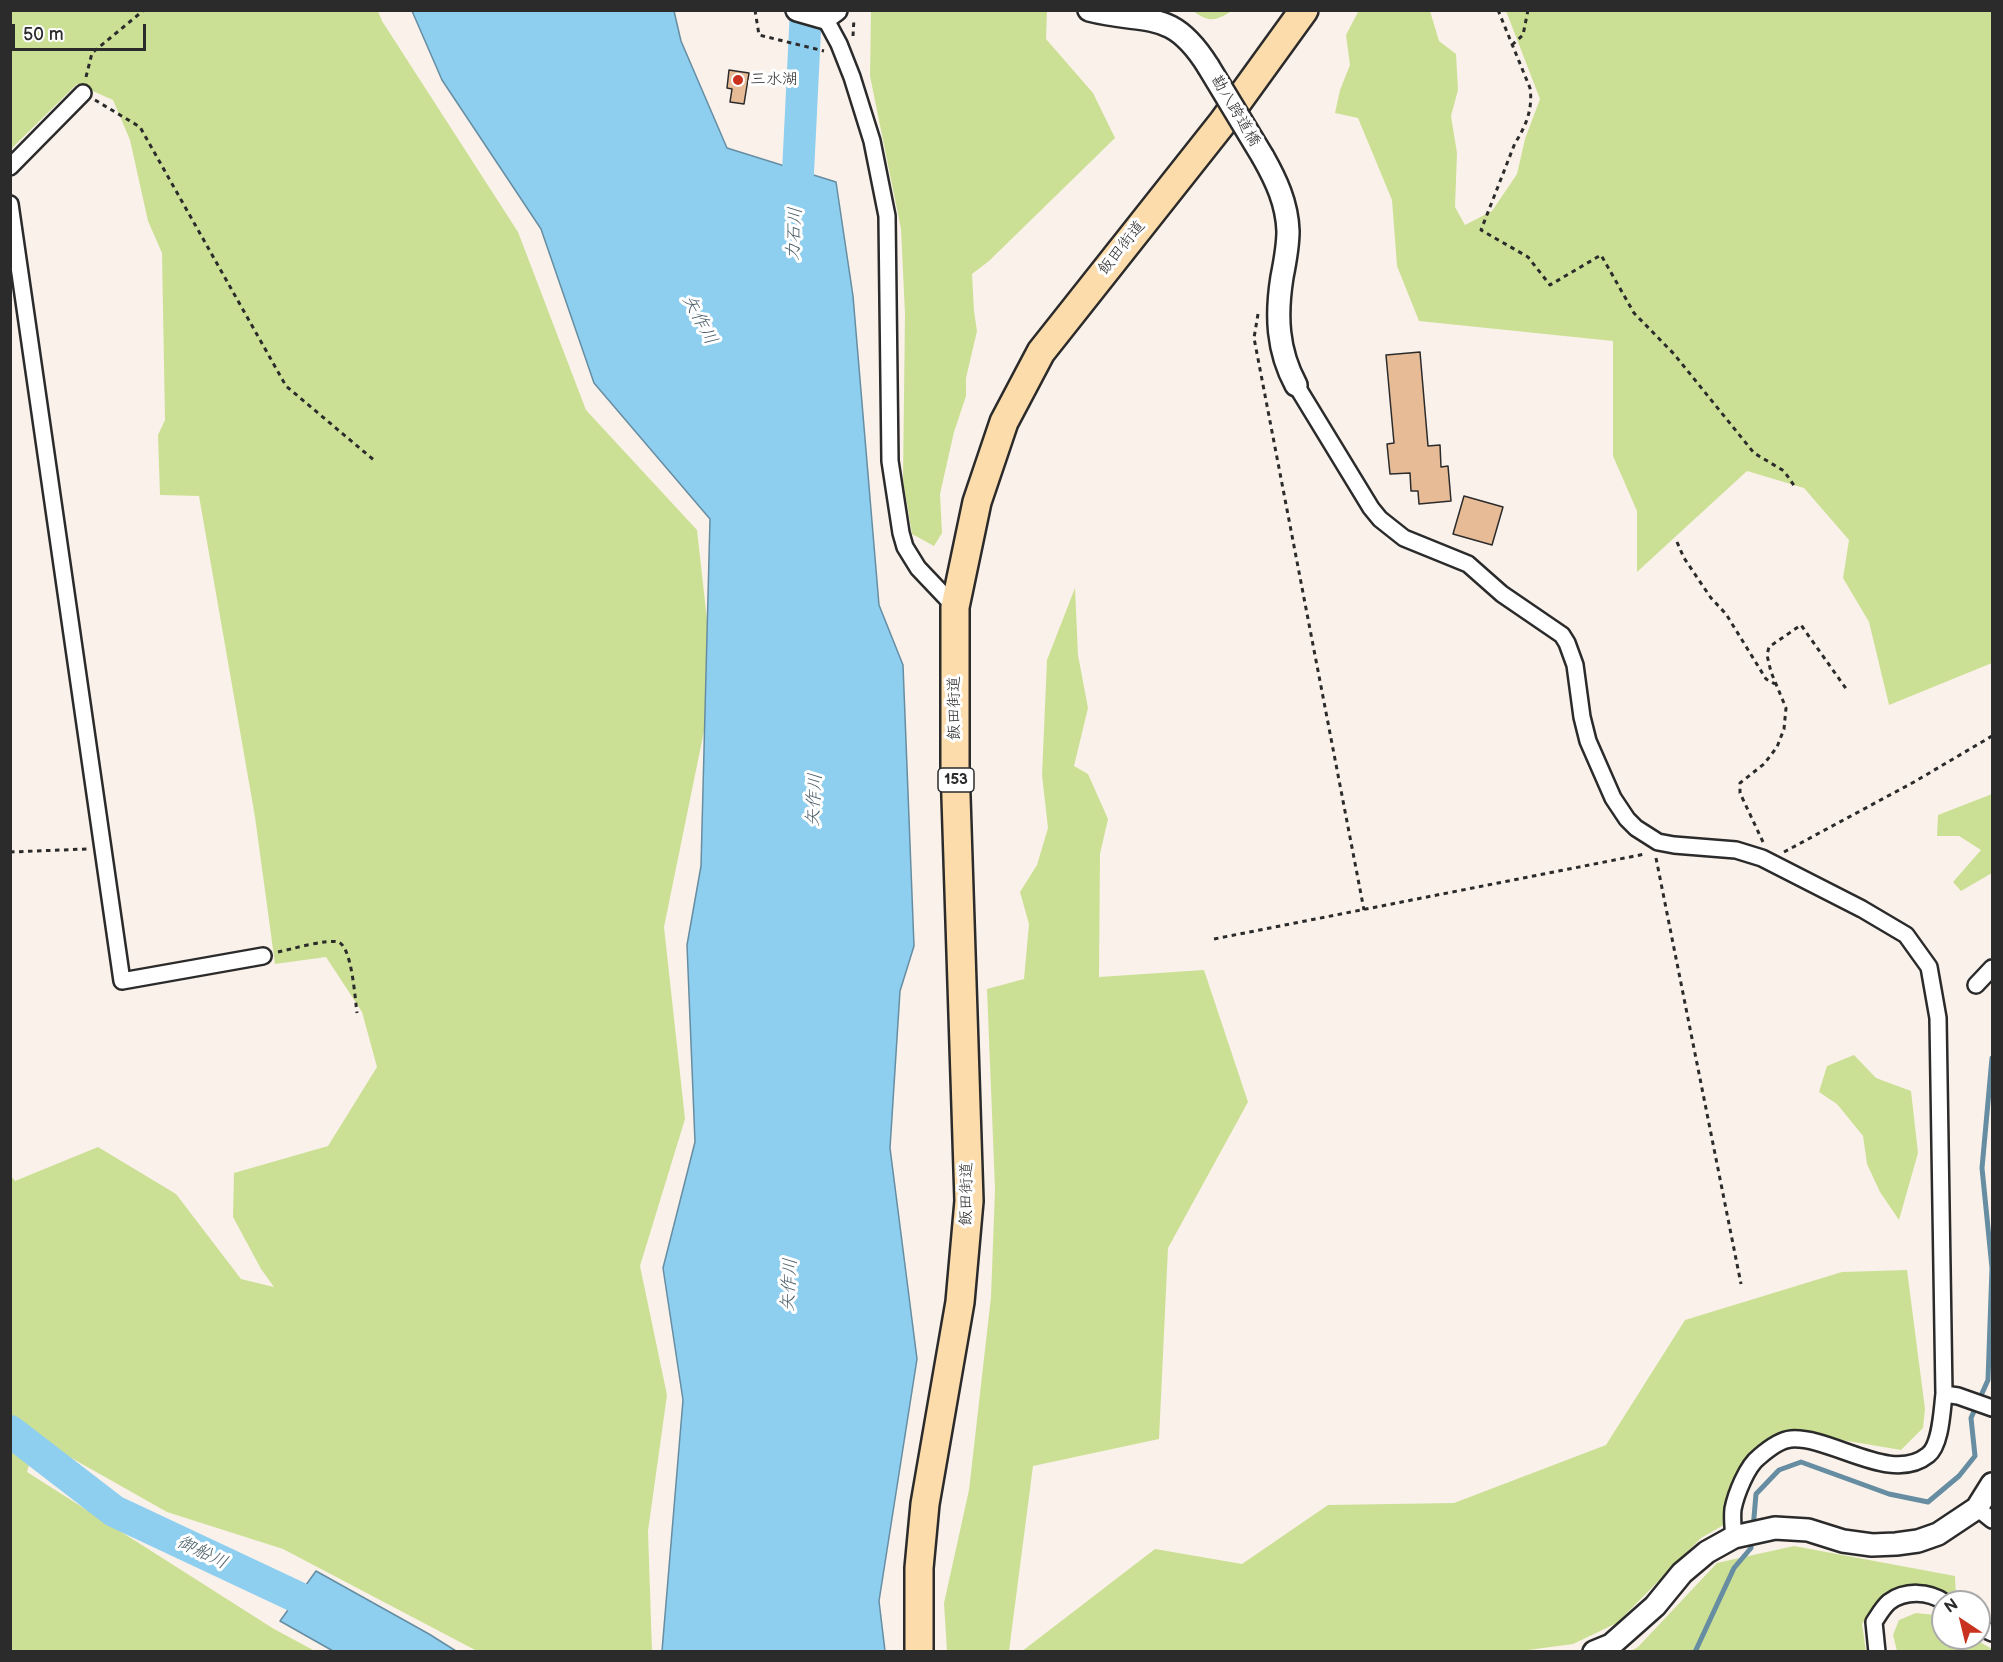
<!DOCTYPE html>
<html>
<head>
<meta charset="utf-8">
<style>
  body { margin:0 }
  #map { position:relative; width:2003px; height:1662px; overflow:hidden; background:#faf1ea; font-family:"Balsamiq Sans",sans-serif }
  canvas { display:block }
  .frame { position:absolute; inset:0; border:12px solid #2b2b2b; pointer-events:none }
  .north { position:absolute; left:1931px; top:1590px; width:60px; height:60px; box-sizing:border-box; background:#fff; border:2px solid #aaa; border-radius:50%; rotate:325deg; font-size:16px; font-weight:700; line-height:24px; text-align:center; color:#2b2b2b }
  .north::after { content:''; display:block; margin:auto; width:21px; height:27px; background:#c8321e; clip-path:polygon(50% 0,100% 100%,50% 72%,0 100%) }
  .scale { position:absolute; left:12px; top:24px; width:134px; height:27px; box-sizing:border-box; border:3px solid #2b2b2b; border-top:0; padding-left:8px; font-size:18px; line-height:21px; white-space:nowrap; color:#2b2b2b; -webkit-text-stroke:4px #fff; paint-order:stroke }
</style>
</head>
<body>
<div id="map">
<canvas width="2003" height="1662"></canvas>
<div class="frame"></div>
<div class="north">N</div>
<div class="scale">50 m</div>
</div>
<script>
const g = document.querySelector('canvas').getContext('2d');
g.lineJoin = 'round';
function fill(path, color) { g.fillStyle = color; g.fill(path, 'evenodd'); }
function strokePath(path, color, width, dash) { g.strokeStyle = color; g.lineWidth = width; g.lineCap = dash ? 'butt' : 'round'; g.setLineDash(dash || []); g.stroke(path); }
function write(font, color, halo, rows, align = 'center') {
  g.font = font + ' "Balsamiq Sans","Klee One",sans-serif'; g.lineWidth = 6; g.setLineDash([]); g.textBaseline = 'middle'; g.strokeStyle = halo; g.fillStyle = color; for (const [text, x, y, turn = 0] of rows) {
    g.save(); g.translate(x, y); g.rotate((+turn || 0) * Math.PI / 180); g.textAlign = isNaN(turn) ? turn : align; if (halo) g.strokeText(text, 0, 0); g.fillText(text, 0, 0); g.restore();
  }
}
fill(new Path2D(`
  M 1359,10 L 1430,11 L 1439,41 L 1456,54 L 1458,90 L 1451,116 L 1457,153 L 1455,207 L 1465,225 L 1492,211 L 1517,174 L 1525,139 L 1540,99 L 1506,11 L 1992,11 L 1992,663 L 1889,705 L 1869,622 L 1843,578 L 1849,540 L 1804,488 L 1747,471 L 1637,572 L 1637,511 L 1613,456 L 1613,341 L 1419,321 L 1397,266 L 1392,200 L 1358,118 L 1335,113 L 1340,90 L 1350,65 L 1346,35 Z
  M 11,11 L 378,11 L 382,21 L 518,232 L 586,410 L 697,530 L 714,682 L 664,927 L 685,1119 L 640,1266 L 667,1395 L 648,1531 L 652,1651 L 477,1651 L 283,1549 L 167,1512 L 36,1438 L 27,1472 L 274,1629 L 315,1651 L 11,1651 L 11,1176 L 15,1181 L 98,1147 L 176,1194 L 241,1279 L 274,1287 L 261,1269 L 233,1217 L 234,1173 L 328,1146 L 377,1067 L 362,1012 L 326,957 L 275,964 L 255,817 L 199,496 L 160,495 L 158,435 L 165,420 L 162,253 L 148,221 L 130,140 L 113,100 L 77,84 L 11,149 Z
  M 871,11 L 1047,11 L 1046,39 L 1093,93 L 1115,138 L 989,261 L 972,274 L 974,311 L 977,331 L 966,378 L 966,396 L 954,432 L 940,494 L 942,533 L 934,546 L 912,534 L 903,480 L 905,314 L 901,229 L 870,76 Z
  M 1193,11 L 1232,11 C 1215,21 1210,23 1193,11 Z
  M 1075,588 L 1078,655 L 1088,708 L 1074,766 L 1088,774 L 1108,819 L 1100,854 L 1099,977 L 1204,970 L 1248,1102 L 1168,1248 L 1159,1439 L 1033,1466 L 1009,1651 L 947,1651 L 944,1603 L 969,1490 L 991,1297 L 995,1189 L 987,989 L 1024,979 L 1029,924 L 1020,892 L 1037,865 L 1048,828 L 1042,775 L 1047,660 Z
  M 1992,794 L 1992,873 L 1961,891 L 1953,882 L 1981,850 L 1959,836 L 1937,836 L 1938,815 Z
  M 1854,1055 L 1876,1078 L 1911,1091 L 1918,1153 L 1899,1220 L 1880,1192 L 1867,1164 L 1863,1136 L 1837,1104 L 1819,1092 L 1827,1066 Z
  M 1907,1270 L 1925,1409 L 1923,1428 L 1901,1450 L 1830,1438 L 1792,1441 L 1763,1463 L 1729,1522 L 1701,1538 L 1617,1623 L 1573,1644 L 1513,1652 L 1021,1652 L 1155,1549 L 1242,1564 L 1328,1505 L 1454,1503 L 1606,1445 L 1685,1320 L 1842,1272 Z
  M 1794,1546 L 1955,1576 L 1956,1596 C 1945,1592 1930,1585 1919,1585 C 1893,1585 1877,1605 1862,1624 L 1866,1651 L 1629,1652 L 1638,1647 L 1717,1563 Z
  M 1916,1613 L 1935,1615 L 1943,1621 L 1943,1638 L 1973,1638 L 1992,1649 L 1992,1651 L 1897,1651 L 1893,1635 L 1899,1620 Z`), '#cce095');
const water = new Path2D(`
  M 412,11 L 674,11 L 681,41 L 727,148 L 836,182 L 853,296 L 879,605 L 903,665 L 914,946 L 900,991 L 890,1148 L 917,1359 L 879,1601 L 885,1651 L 662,1651 L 683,1400 L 663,1268 L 695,1142 L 687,945 L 701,866 L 710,519 L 594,383 L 541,229 L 442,80 Z
  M 316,1571 L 429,1634 L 456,1651 L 333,1651 L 280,1621 Z`);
fill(water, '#8eceef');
strokePath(water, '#668da1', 1.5);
strokePath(new Path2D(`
  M 1753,1529 L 1756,1494 L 1779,1470 L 1801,1462 L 1889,1494 L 1928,1502 L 1959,1476 L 1975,1456 L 1971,1418 L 1988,1380 L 1992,1268 L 1982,1168 L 1992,1058
  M 1695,1652 L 1734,1568 L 1751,1548 L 1752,1538`), '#668da1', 5);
strokePath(new Path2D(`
  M 796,213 L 806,10
  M 10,1431 L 114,1511 L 331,1613 L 407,1652`), '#8eceef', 32);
const building = new Path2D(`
  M 729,70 L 749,73 L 744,104 L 730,102 L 732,89 L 727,88 Z
  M 1420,352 L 1428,446 L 1440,445 L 1441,467 L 1448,466 L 1451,501 L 1419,504 L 1418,491 L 1411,491 L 1410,473 L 1390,474 L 1387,444 L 1394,443 L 1386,355 Z
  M 1464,496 L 1503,507 L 1492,545 L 1453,534 Z`);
fill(building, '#e6bb96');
strokePath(building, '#2b2b2b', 1.5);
const street = new Path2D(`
  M 825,18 L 839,44 L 852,77 L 872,141 L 887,216 L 890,461 L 901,533 L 905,547 L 918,568 L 955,607
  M 10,167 L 83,93
  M 10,204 L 122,981 L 263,956
  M 1296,385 L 1371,508 L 1380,519 L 1404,538 L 1468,564 L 1502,594 L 1562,635 L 1567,643 L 1575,665 L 1582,717 L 1588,741 L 1613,798 L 1627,819 L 1636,828 L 1658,842 L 1674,845 L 1736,850 L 1762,858 L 1862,909 L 1906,935 L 1929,967 L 1938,1018 L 1944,1394 C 1942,1410 1941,1445 1928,1455 C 1891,1485 1832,1436 1791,1439 C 1780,1440 1767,1450 1759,1457 C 1747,1466 1736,1494 1733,1509 C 1732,1518 1733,1528 1734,1537
  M 1976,985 L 1992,968
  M 1944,1394 L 1958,1396 L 1992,1408
  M 1977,1508 L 1992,1520
  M 1979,1627 L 1992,1633
  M 1877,1652 L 1874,1622 C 1878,1616 1883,1607 1889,1602 C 1905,1590 1929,1591 1944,1602`);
const secondary = new Path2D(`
  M 797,10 L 825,18 L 836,10
  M 1089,10 C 1147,25 1171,7 1208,66
  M 1263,157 C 1276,180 1287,203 1288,231 C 1288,246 1285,262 1282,277 C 1276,315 1277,350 1296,385
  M 1594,1652 L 1611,1645 L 1655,1606 L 1682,1573 L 1707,1552 L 1734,1537 L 1775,1528 L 1808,1530 L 1843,1541 L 1872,1545 L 1896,1544 L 1918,1541 L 1938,1534 L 1977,1508 L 1992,1484`);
const highway = new Path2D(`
  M 919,1652 L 919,1568 L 925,1504 L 960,1302 L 969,1201 L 955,766 L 955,607 L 977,502 L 1004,422 L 1041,352 L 1223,122 L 1304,10`);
strokePath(street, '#2b2b2b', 20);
strokePath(secondary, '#2b2b2b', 26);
strokePath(highway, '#2b2b2b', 32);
strokePath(new Path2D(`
  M 755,10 L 759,35 L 824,51
  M 1498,10 L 1530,88 C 1533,109 1526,126 1515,143 L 1481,230 L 1528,257 L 1550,285 L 1601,255 L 1634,313 L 1674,354 L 1754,453 L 1784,471 L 1795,487
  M 853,36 L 854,18
  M 1512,45 L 1523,35 L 1528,10
  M 86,77 L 92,53 L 144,10
  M 95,100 L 140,127 L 286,386 L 375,461
  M 1258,314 L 1254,338 L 1364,910
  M 1677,542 L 1684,558 L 1711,598 L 1726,614 L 1766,679 L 1775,684
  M 1763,842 L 1740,793 L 1740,783 L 1764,764 L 1777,747 L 1784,729 L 1786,708 L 1771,672 L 1767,655 L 1769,647 L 1801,625 L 1847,690
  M 10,852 L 87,849
  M 1784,852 L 1914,782 L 1992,736
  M 1656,858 L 1741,1284
  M 1214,939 L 1645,854
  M 278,952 C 292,949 326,939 338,942 C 352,946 355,999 357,1013`), '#2b2b2b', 3, [4.5, 4.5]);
strokePath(street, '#fff', 15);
strokePath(secondary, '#fff', 21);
strokePath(highway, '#fddcac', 27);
const secondaryBridge = new Path2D(`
  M 1208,66 L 1263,157`);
strokePath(secondaryBridge, '#2b2b2b', 26, []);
strokePath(secondaryBridge, '#fff', 21);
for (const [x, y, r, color] of [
  [738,80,6,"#c8321e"]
]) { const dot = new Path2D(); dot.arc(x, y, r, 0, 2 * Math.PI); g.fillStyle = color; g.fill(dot); strokePath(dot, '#fff', 2); }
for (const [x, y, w] of [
  [956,780,36]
]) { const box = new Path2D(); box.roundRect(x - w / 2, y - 12, w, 24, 4.5); g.fillStyle = '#fff'; g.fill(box); strokePath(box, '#2b2b2b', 1.5); }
write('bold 15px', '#2b2b2b', null, [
  ["153",956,780]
]);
write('16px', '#2b2b2b', '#fff', [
  ["三水湖",750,80]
], 'left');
write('16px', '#2b2b2b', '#fff', [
  ["勘八跨道橋",1235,111,59],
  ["飯田街道",1122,248,-51],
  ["飯田街道",955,708,-90],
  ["飯田街道",967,1194,-89]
]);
write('italic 18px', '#495c66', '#fff', [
  ["力石川",795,234,-87],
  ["矢作川",699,320,62],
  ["矢作川",815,800,-87],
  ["矢作川",790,1285,-87],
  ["御船川",202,1553,26]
]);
</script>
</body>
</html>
